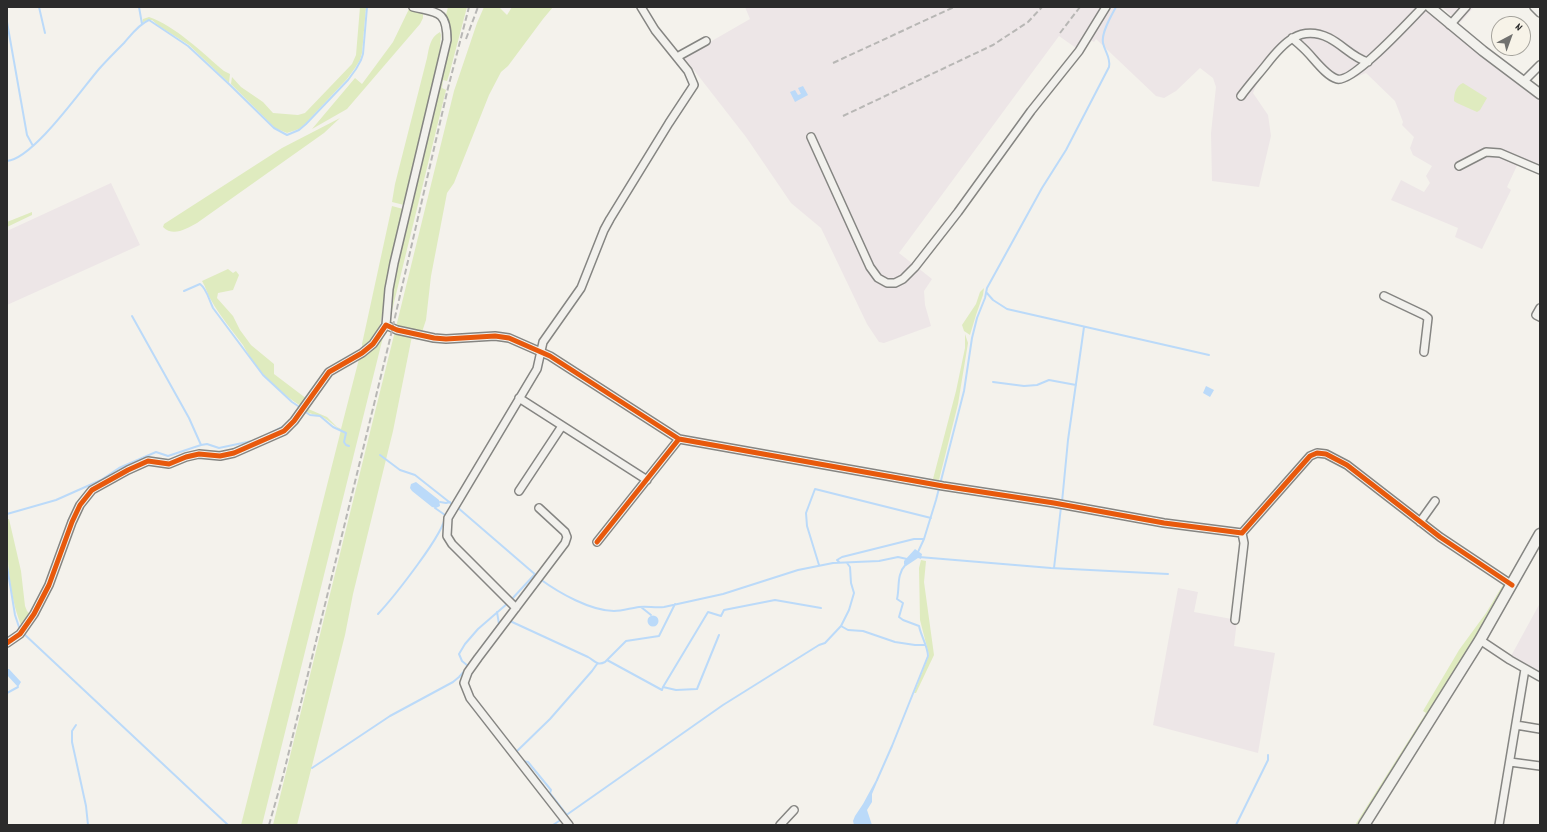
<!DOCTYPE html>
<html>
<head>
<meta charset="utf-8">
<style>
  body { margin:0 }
  #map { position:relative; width:1547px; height:832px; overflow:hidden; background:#f4f2ec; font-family:Dekko,sans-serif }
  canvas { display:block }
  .frame { position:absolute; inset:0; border:8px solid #2b2b2b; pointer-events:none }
  .north { position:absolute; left:1491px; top:16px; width:40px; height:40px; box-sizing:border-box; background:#f7f3e8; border:1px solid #a5a39c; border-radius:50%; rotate:41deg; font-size:11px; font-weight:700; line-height:16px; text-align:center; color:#2b2b2b }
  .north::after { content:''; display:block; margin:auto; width:14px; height:18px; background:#71716f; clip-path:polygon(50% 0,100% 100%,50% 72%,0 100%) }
</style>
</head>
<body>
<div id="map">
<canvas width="1547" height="832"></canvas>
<div class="frame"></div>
<div class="north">N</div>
</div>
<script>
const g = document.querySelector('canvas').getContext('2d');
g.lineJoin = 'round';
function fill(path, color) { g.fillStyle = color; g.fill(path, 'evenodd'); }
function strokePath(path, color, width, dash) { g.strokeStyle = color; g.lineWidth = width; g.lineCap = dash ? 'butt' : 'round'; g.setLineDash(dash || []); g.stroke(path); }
fill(new Path2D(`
  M 745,7 L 1422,7 L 1449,30 L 1540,100 L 1540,168 L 1521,157 L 1507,187 L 1511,190 L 1482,249 L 1455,237 L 1458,228 L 1391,200 L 1401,180 L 1424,192 L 1430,183 L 1426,176 L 1432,166 L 1413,155 L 1410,148 L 1414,137 L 1402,125 L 1403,122 L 1395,101 L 1366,73 L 1339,84 L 1328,79 L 1306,53 L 1290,42 L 1261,74 L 1253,93 L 1268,115 L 1271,136 L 1259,187 L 1212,181 L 1211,133 L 1216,87 L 1213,78 L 1200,68 L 1176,91 L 1164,98 L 1156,96 L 1096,39 L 1094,42 L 1085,37 L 1076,48 L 1059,36 L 899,253 L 932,279 L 924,291 L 925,305 L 931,326 L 884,343 L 879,342 L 867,324 L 821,228 L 791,203 L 746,137 L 683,56 L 709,41 L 710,42 L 750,19 Z
  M 1442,7 L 1474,7 L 1460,23 Z
  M 111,183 L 140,245 L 7,305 L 7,231 Z
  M 1178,588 L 1198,592 L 1194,612 L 1237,620 L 1234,646 L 1275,653 L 1258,753 L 1153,725 Z
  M 1540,603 L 1540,672 L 1511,656 Z`), '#ede6e7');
fill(new Path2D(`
  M 360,7 L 366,7 L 362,53 L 360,60 L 355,68 L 347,79 L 305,124 L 299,129 L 287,133 L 275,128 L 231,84 L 232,77 L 241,87 L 263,102 L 273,113 L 298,115 L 305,113 L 352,64 L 356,55 Z
  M 448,7 L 467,7 L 449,75 L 447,81 L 443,80 L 442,88 L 446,90 L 389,323 L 391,288 L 447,23 L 446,15 Z
  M 484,7 L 499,7 L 507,15 L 512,7 L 553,7 L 543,19 L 508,66 L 501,72 L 489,95 L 454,183 L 447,193 L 431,276 L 426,320 L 422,332 L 396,327 L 454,91 L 477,23 Z
  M 409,9 L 420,12 L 423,14 L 423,18 L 420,24 L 347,109 L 312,129 L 355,78 L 362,84 L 393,42 Z
  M 149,17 C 174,25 204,54 224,71 L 230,74 L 229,83 L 189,45 L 159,26 L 152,20 L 147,20 L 142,23 L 143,19 Z
  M 440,32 L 441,35 L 439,59 L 404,205 L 392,202 L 395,184 L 427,58 C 429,48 430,37 440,32 Z
  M 1463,83 L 1487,98 L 1480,110 L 1477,112 L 1457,103 L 1454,101 C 1454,93 1456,86 1463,83 Z
  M 340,118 L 324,133 L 197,223 C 186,229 173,237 163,227 L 164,224 L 282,148 Z
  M 392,206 L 403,209 L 380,325 L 375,336 L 362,348 L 362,344 Z
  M 32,212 L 32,215 L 7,227 L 7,222 Z
  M 228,269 L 233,273 L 236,271 L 239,275 L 233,290 L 218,293 L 217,298 L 233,316 L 240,330 L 251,345 L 274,364 L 274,374 L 307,399 L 301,406 C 284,396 264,377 252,361 C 249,356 246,350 243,345 C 232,330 220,316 211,300 C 207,294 206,287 202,281 Z
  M 984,288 L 983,295 L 976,315 L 970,335 L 964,331 L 962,325 L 976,304 L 980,292 Z
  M 395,331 L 412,336 L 393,431 L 353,594 L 345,635 L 297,825 L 273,825 Z
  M 384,333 L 262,825 L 241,825 L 341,430 C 334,426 329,420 322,417 C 316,414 310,415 304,410 L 306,408 L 327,417 L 337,427 L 341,429 L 359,359 L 374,345 Z
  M 965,334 L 968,343 L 958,404 L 939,480 L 933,479 L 956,391 L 965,348 Z
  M 7,519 L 9,519 L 21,571 L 25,606 L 27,611 L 31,615 L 22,627 C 8,595 7,554 7,519 Z
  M 921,560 L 926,561 L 924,582 L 934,655 L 916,693 L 914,693 L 929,655 L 920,620 L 919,568 Z
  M 1504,583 L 1506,585 C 1460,667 1410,746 1359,825 L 1355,825 L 1426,713 L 1423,711 L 1459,650 L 1486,613 Z`), '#dfebbf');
fill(new Path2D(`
  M 803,86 L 808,95 L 795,102 L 790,92 L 795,90 L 798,95 L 801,94 L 798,88 Z
  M 1206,386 L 1214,390 L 1210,397 L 1203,393 Z
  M 416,482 L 439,500 L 440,506 L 436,508 L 432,507 L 412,491 L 410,488 L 411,484 Z
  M 915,549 L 922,554 L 921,559 L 918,558 L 906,566 L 904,564 L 904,561 Z
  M647.5 621a5.5 5.5 0 1 1 11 0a5.5 5.5 0 1 1-11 0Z
  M 7,669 L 9,669 L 21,682 L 18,687 L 7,675 Z
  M 876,780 L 878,780 L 872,794 L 872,802 L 867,810 L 872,825 L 854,825 L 853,821 L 855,816 L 863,804 Z`), '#bbdaf9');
strokePath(new Path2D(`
  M 39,7 L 45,33
  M 139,7 L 142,24
  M 7,22 L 27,135 L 33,146
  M 7,161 C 33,159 81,90 99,69 C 107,60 116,51 124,43 C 131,35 139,24 149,20 L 188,46 L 230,85 L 274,128 L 287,135 L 299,130 L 306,124 L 348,80 L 356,69 L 361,60 L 363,54 L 367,7
  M 184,291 L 200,284 C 207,289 209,300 213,308 L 263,375 L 292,402 L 301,408
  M 986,292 L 993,300 L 1007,309 L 1209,355
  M 132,316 L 189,418 L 201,445
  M 993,382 L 1024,386 L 1037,385 L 1049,380 L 1076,385
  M 304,411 L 310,415 L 320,416 L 333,427 L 346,433 L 344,442 L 346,445 L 349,446
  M 269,434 L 286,425
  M 380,455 L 400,470 L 415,475 L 453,505
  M 440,502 L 446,503 L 450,502
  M 1062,502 L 1068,440 L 1084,327
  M 457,507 L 537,576
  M 7,514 L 56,500 L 101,480 L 119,468 L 156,452 L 168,456 L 201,445 L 207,444 L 219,448 L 252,441
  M 918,552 L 924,539 L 936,500 L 964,391 L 972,338 L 977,318 L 985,298 L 987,288 L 1042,188 L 1066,150 L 1109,67 C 1111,58 1105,52 1103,43 C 1101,33 1111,16 1116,7
  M 919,557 L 1051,568 L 1168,574
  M 839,562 L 837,560 L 842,557 L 914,539 L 924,539
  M 819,565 L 807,526 L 806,513 L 815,489 L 931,518
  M 7,566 L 15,615 L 19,627
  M 1054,568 L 1061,507
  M 540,579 C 559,593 591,611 614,611 C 622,611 631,608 639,607 C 647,606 655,608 664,607 L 723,594 L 798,570 L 833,563 L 879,561 L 898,557 L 907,559
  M 535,588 L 542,580
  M 511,600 L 535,574
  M 641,607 L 651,615
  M 378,614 C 391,600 447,531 445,515 L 435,508
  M 510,621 L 588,657 C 595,661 597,666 605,662 L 626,641 L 659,636 L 675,604
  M 841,626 L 849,610 L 854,593 L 851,583 L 850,567 L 847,563
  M 23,633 L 228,825
  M 484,644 L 499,624 L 497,612
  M 607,660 L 662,690 L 663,687 L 676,690 L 697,689 L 719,635
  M 468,666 L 462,661 L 459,654 L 465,644 L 478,629 L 508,603
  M 663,687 L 708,612 L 721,616 L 724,610 L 775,600 L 821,608
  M 7,693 L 18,687
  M 76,725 L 72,731 L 72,742 L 86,806 L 88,825
  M 515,753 L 550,719 L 592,671 L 597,664
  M 523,761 L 528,762 L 551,790 L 550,793 L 567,815
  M 312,768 L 390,716 L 453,682 L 459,677 L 468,667
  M 530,769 L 549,793 L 550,793
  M 877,780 L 892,746 L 928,656 C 928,647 921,636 919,626 L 903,620 L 899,617 L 903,603 L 897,599 C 900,586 896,575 906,564
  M 565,816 L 723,705 L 819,645 L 825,643 L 841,626 L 848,630 L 863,631 L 895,642 L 915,645 L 924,645
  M 553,825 L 562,819
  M 1236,825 L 1268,760 L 1268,755`), '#bbdaf9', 2);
const minor = new Path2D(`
  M 1534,7 L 1540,13
  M 1450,25 L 1466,7
  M 1292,38 C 1295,41 1298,43 1301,46 C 1312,55 1324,75 1337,79 C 1352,84 1411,19 1423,7
  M 677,57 L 706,41
  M 1524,81 L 1540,65
  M 1241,96 C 1249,85 1258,75 1266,65 C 1283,43 1300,24 1329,38 C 1343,45 1353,58 1368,62
  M 811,137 L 870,267 L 878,278 L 887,283 L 895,283 L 903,279 L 915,267 L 958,212 L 1031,111 L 1079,51 L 1106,7
  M 1459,166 L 1486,152 L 1500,153 L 1540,170
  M 1384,296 L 1424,315 L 1428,318 L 1424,352
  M 1540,308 L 1536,315 L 1540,317
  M 386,325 L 389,289 L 394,263 L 447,40 C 447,10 437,13 413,7
  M 519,398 L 647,480
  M 679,439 L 943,486 L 1054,503 L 1164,523 L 1242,533 L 1310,456 L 1317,453 L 1326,454 L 1347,465 L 1440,537 L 1512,585
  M 519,491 L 562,426
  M 539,508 L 565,532 L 567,537 L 565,543 L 478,658 L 468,672 L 464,683 L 470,698 L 569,825
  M 1420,522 L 1435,501
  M 516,608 L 452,544 L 447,536 L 448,518 L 537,369 L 543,342 L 581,288 L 604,230 L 610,219 L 669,123 L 694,85 L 688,71 L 655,30 L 641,7
  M 1235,620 L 1244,543 L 1242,533
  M 1480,640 L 1510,660 L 1540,677
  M 7,643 L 20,634 L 34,614 L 49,585 L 72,522 L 80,505 L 92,490 L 128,470 L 148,461 L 169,464 L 186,457 L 199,454 L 220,456 L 234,453 L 284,431 L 294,421 L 329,372 L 362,353 L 373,344 L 386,325 L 397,330 L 434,338 L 446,339 L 495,336 L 509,338 L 550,356 L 679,439 L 597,542
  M 1516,725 L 1540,729
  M 1510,762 L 1540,766
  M 780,825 L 794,810
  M 1499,825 L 1525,669`);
const tertiary = new Path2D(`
  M 1430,7 L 1483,51 L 1540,94`);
const secondary = new Path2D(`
  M 1364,825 L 1480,640 L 1540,534`);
strokePath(minor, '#858582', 10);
strokePath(tertiary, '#858582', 12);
strokePath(secondary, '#858582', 13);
strokePath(minor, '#f2f1ed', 7);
strokePath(tertiary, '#f2f1ed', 9);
strokePath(secondary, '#f2f1ed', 10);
strokePath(new Path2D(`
  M 1060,33 L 1080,7
  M 466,39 L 478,7
  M 833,63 L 954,7
  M 843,116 L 993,45 L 1028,22 L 1042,7
  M 269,825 L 283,776 L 389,343 L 448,88 L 469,7`), '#b8b7b5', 2, [6, 3]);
strokePath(new Path2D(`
  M 679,439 L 943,486 L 1054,503 L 1164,523 L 1242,533 L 1310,456 L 1317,453 L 1326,454 L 1347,465 L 1440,537 L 1512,585
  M 7,643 L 20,634 L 34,614 L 49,585 L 72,522 L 80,505 L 92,490 L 128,470 L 148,461 L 169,464 L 186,457 L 199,454 L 220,456 L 234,453 L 284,431 L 294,421 L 329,372 L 362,353 L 373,344 L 386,325 L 397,330 L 434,338 L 446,339 L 495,336 L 509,338 L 550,356 L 679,439 L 597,542`), '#e8590c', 5);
</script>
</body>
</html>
